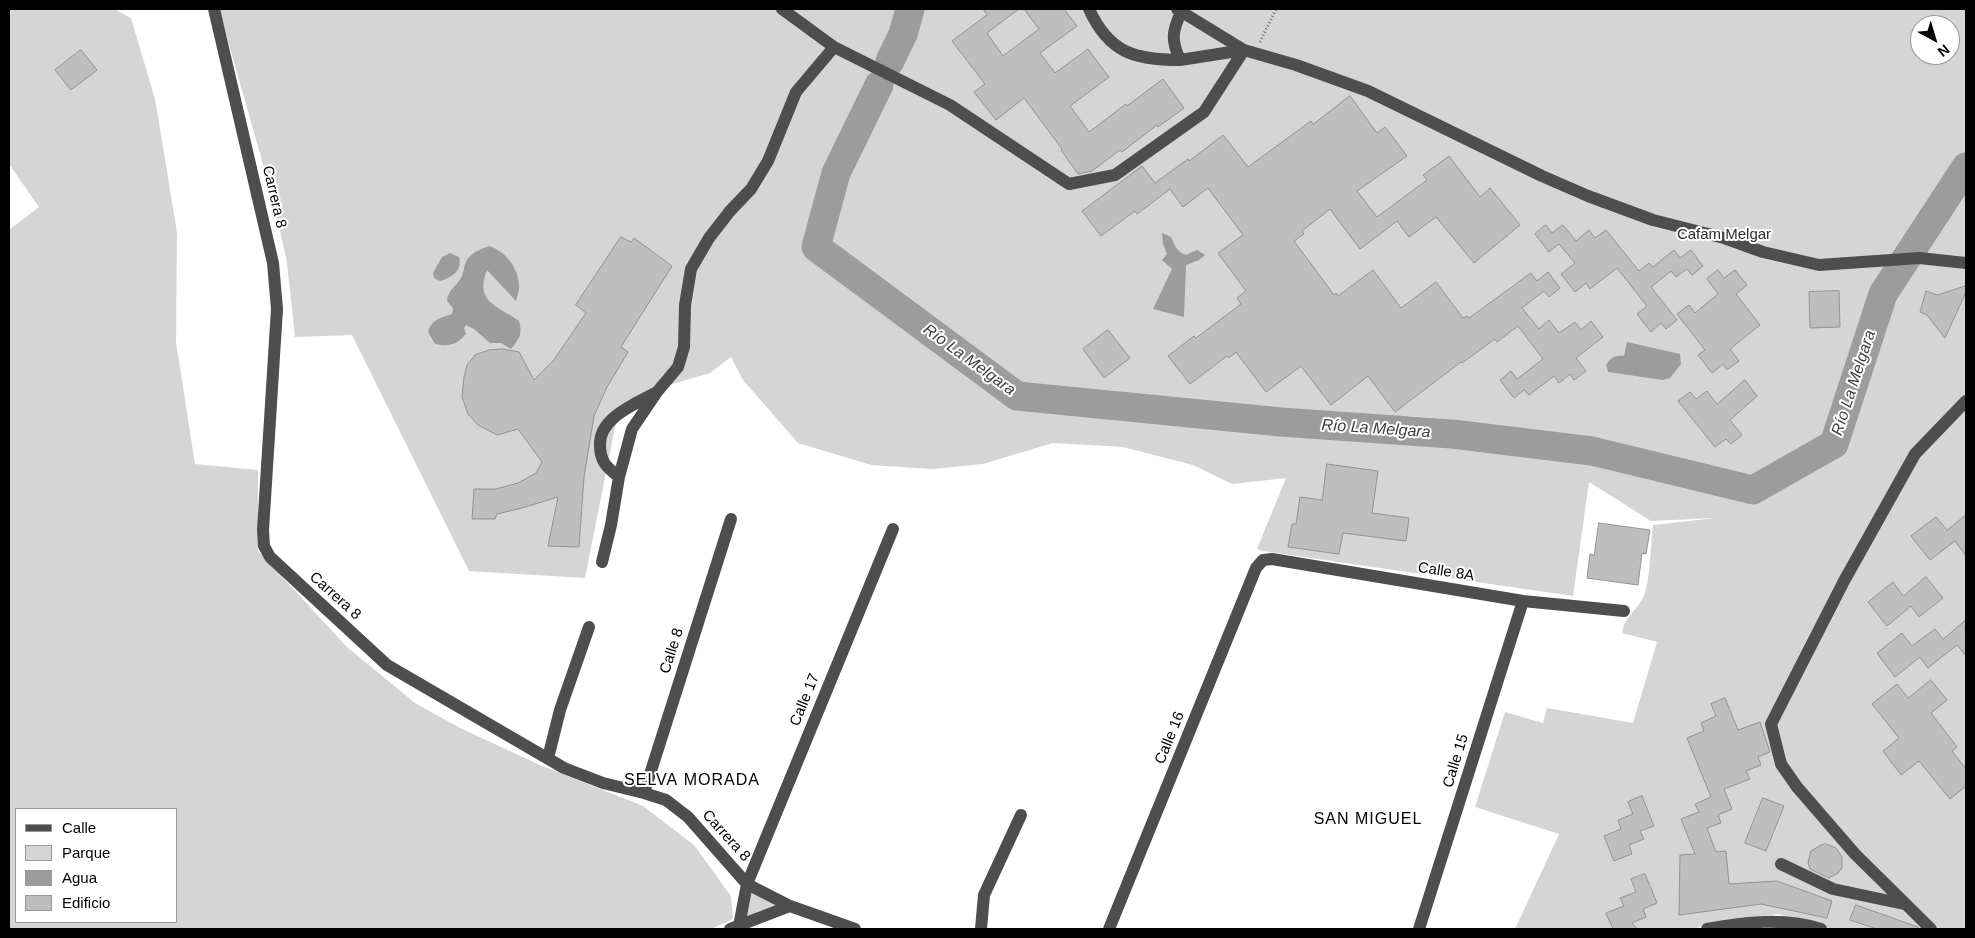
<!DOCTYPE html>
<html>
<head>
<meta charset="utf-8">
<style>
  body { margin:0 }
  #map { position:relative; width:1975px; height:938px; overflow:hidden; background:#fff; font-family:Arial,sans-serif }
  canvas { display:block }
  .frame { position:absolute; inset:0; border:10px solid #000; pointer-events:none }
  .legend { position:absolute; left:15px; top:808px; width:162px; height:115px; box-sizing:border-box; background:#fff; border:1px solid #999; margin:0; padding:6px 9px; list-style:none; font-size:15px; color:#000 }
  .legend li { display:flex; align-items:center; gap:10px; height:25px }
  .legend b { width:25px; border:1px solid #999 }
  .north { position:absolute; left:1910px; top:15px; width:50px; height:50px; box-sizing:border-box; background:#fff; border:1px solid #999; border-radius:50%; rotate:141deg; font-size:14px; font-weight:700; line-height:20px; text-align:center; color:#000 }
  .north::after { content:''; display:block; margin:auto; width:18px; height:22px; background:#000; clip-path:polygon(50% 0,100% 100%,50% 72%,0 100%) }
</style>
</head>
<body>
<div id="map">
<canvas width="1975" height="938"></canvas>
<div class="frame"></div>
<ul class="legend">
<li><b style="height:6px;background:#4e4e4e"></b>Calle</li>
<li><b style="height:14px;background:#d5d5d5"></b>Parque</li>
<li><b style="height:14px;background:#9c9c9c"></b>Agua</li>
<li><b style="height:14px;background:#bebebe"></b>Edificio</li>
</ul>
<div class="north">N</div>
</div>
<script>
const g = document.querySelector('canvas').getContext('2d');
g.lineJoin = 'round';
function fill(path, color) { g.fillStyle = color; g.fill(path, 'evenodd'); }
function strokePath(path, color, width, dash) { g.strokeStyle = color; g.lineWidth = width; g.lineCap = dash ? 'butt' : 'round'; g.setLineDash(dash || []); g.stroke(path); }
function write(font, color, halo, rows, align = 'center') {
  g.font = font + ' Arial,sans-serif'; g.lineWidth = 4; g.setLineDash([]); g.textBaseline = 'middle'; g.strokeStyle = halo; g.fillStyle = color; for (const [text, x, y, turn = 0] of rows) {
    g.save(); g.translate(x, y); g.rotate((+turn || 0) * Math.PI / 180); g.textAlign = isNaN(turn) ? turn : align; if (halo) g.strokeText(text, 0, 0); g.fillText(text, 0, 0); g.restore();
  }
}
fill(new Path2D(`
  M 9,9 L 114,9 L 131,18 L 155,99 L 177,232 L 176,342 L 195,464 L 258,470 L 258,551 L 347,647 L 415,703 L 460,728 L 540,765 L 643,806 L 694,845 L 731,896 L 733,919 L 711,929 L 9,929 L 9,230 L 39,207 L 9,164 ZM 16,809 L 176,809 L 176,922 L 16,922 Z
  M 219,9 L 1966,9 L 1966,929 L 1830,929 L 1778,914 L 1710,923 L 1694,929 L 1515,929 L 1559,834 L 1475,807 L 1505,712 L 1543,723 L 1547,708 L 1633,723 L 1657,642 L 1622,633 C 1623,619 1638,609 1644,596 C 1650,581 1651,542 1653,525 L 1716,518 L 1651,521 L 1589,482 L 1573,596 L 1263,551 L 1257,549 L 1286,478 L 1232,484 L 1193,465 L 1123,447 L 1053,443 L 983,464 L 932,469 L 871,465 L 798,443 L 743,380 L 731,357 L 710,373 L 652,390 L 616,422 L 585,578 L 469,571 L 352,335 L 295,337 L 287,263 L 274,203 ZM 1920,25 L 1950,25 L 1950,55 L 1920,55 ZM 1407,417 L 1408,416 L 1456,420 L 1443,422 Z
  M 750,889 L 780,906 L 744,920 Z`), '#d5d5d5');
fill(new Path2D(`
  M 1162,233 L 1171,237 C 1175,246 1177,252 1186,255 L 1197,250 L 1205,255 L 1199,260 L 1186,265 L 1184,317 L 1153,309 L 1172,269 L 1162,260 L 1167,254 L 1163,244 Z
  M 489,246 C 505,251 518,267 519,285 C 520,290 517,296 516,301 L 487,270 C 474,302 498,306 519,321 C 523,334 519,339 511,349 L 501,343 L 490,343 L 474,329 L 466,325 L 464,328 L 466,334 C 456,345 450,347 435,344 L 428,332 C 432,319 440,318 452,314 L 453,308 L 447,301 C 448,291 453,289 459,281 C 464,275 463,269 466,262 C 470,253 481,249 489,246 Z
  M 450,253 L 459,257 C 463,271 451,278 440,281 L 434,278 L 433,273 L 442,257 Z
  M 1627,342 L 1680,354 L 1681,364 L 1670,378 L 1663,380 L 1608,372 L 1606,365 C 1611,358 1614,355 1624,356 Z`), '#9c9c9c');
strokePath(new Path2D(`
  M 890,61 L 903,34 L 910,9
  M 879,85 L 836,173 L 816,247 L 1017,396 L 1281,422 L 1452,434 L 1592,451 L 1753,490 L 1834,444 L 1883,294 L 1966,167`), '#9c9c9c', 29);
const building = new Path2D(`
  M 983,9 L 1019,9 L 987,33 L 1003,56 L 1039,29 L 1024,9 L 1064,9 L 1077,26 L 1040,53 L 1055,73 L 1088,49 L 1109,77 L 1070,106 L 1089,132 L 1126,104 L 1127,106 L 1163,79 L 1184,108 L 1158,127 L 1157,125 L 1122,152 L 1120,150 L 1092,171 L 1078,174 L 1061,150 L 1062,149 L 1024,98 L 996,120 L 974,92 L 985,84 L 952,41 L 987,15 Z
  M 81,50 L 97,70 L 71,90 L 55,70 Z
  M 1350,96 L 1377,133 L 1385,127 L 1407,156 L 1357,191 L 1377,217 L 1427,180 L 1423,175 L 1449,156 L 1480,197 L 1490,188 L 1520,225 L 1474,263 L 1436,217 L 1409,237 L 1397,221 L 1360,249 L 1330,209 L 1302,231 L 1304,234 L 1294,241 L 1334,295 L 1336,293 L 1338,296 L 1373,270 L 1401,308 L 1436,282 L 1463,318 L 1467,316 L 1469,318 L 1531,273 L 1537,281 L 1548,272 L 1560,288 L 1549,297 L 1544,291 L 1522,308 L 1539,329 L 1549,320 L 1559,333 L 1575,322 L 1581,330 L 1591,321 L 1603,337 L 1576,358 L 1586,371 L 1574,380 L 1570,374 L 1559,383 L 1554,376 L 1529,395 L 1524,390 L 1514,398 L 1500,380 L 1511,371 L 1517,379 L 1543,359 L 1518,326 L 1497,342 L 1495,339 L 1462,363 L 1461,362 L 1395,412 L 1368,376 L 1331,405 L 1301,366 L 1266,392 L 1236,352 L 1229,358 L 1227,356 L 1190,384 L 1168,356 L 1194,336 L 1196,338 L 1241,304 L 1237,298 L 1246,291 L 1218,253 L 1243,235 L 1208,188 L 1183,207 L 1170,189 L 1137,214 L 1135,211 L 1101,236 L 1082,211 L 1142,166 L 1155,183 L 1188,159 L 1189,161 L 1223,135 L 1248,167 L 1311,121 L 1313,124 Z
  M 1546,225 L 1552,233 L 1563,225 L 1576,241 L 1589,230 L 1595,238 L 1606,230 L 1639,271 L 1649,263 L 1653,267 L 1674,250 L 1680,258 L 1691,250 L 1703,266 L 1692,275 L 1687,269 L 1676,277 L 1671,271 L 1651,287 L 1677,320 L 1666,329 L 1661,323 L 1651,332 L 1637,314 L 1647,306 L 1617,268 L 1590,289 L 1586,283 L 1575,292 L 1561,274 L 1575,263 L 1559,244 L 1549,252 L 1535,234 Z
  M 621,237 L 631,242 L 634,238 L 672,266 L 621,347 L 628,352 L 607,387 L 594,416 L 584,477 L 579,547 L 548,546 L 558,497 L 522,508 L 497,514 L 495,519 L 472,519 L 474,489 L 496,489 L 518,483 L 536,473 L 542,462 L 518,429 L 497,435 L 478,425 L 468,414 L 462,397 L 464,377 L 467,365 L 475,355 L 489,350 L 503,349 L 519,352 L 534,380 L 553,361 L 586,313 L 576,305 Z
  M 1718,270 L 1724,278 L 1735,270 L 1747,285 L 1736,294 L 1760,325 L 1730,349 L 1739,361 L 1727,370 L 1723,364 L 1712,373 L 1698,355 L 1705,350 L 1677,314 L 1689,305 L 1695,313 L 1718,294 L 1707,279 Z
  M 1966,286 L 1966,292 L 1945,338 L 1927,315 L 1920,312 L 1926,291 L 1937,295 Z
  M 1839,291 L 1840,327 L 1810,328 L 1809,292 Z
  M 1108,330 L 1130,358 L 1104,378 L 1083,349 Z
  M 1745,380 L 1757,396 L 1730,420 L 1742,435 L 1731,444 L 1726,439 L 1715,447 L 1678,401 L 1690,392 L 1696,399 L 1707,391 L 1717,404 Z
  M 1327,464 L 1378,471 L 1372,513 L 1409,518 L 1406,541 L 1343,533 L 1339,554 L 1288,547 L 1292,524 L 1296,524 L 1300,497 L 1322,500 Z
  M 1966,515 L 1966,556 L 1955,541 L 1930,560 L 1911,536 L 1936,517 L 1947,530 Z
  M 1599,523 L 1650,530 L 1646,554 L 1642,553 L 1638,585 L 1587,578 L 1590,554 L 1594,555 Z
  M 1926,577 L 1943,598 L 1919,617 L 1911,606 L 1887,626 L 1868,602 L 1893,582 L 1903,596 Z
  M 1966,620 L 1966,656 L 1957,645 L 1928,668 L 1920,657 L 1895,677 L 1877,653 L 1902,633 L 1912,646 L 1935,629 L 1943,639 Z
  M 1931,680 L 1947,700 L 1931,713 L 1957,747 L 1952,751 L 1966,769 L 1966,786 L 1950,799 L 1919,761 L 1901,775 L 1883,751 L 1899,738 L 1872,704 L 1897,684 L 1908,698 Z
  M 1725,698 L 1738,730 L 1760,722 L 1770,752 L 1758,757 L 1761,765 L 1746,771 L 1750,779 L 1724,789 L 1732,809 L 1718,815 L 1721,823 L 1707,828 L 1716,852 L 1726,851 L 1729,884 L 1777,881 L 1832,901 L 1827,918 L 1761,904 L 1679,915 L 1680,855 L 1695,854 L 1681,819 L 1699,812 L 1695,804 L 1711,797 L 1687,738 L 1704,731 L 1701,723 L 1716,716 L 1711,704 Z
  M 1642,796 L 1654,826 L 1640,831 L 1644,839 L 1629,845 L 1632,854 L 1614,861 L 1604,836 L 1621,829 L 1618,820 L 1633,814 L 1628,802 Z
  M 1763,798 L 1784,806 L 1766,851 L 1745,843 Z
  M 1826,844 L 1836,848 L 1842,857 L 1842,868 L 1838,873 L 1829,878 L 1810,869 L 1808,862 L 1811,851 L 1821,845 Z
  M 1645,874 L 1657,903 L 1643,909 L 1646,917 L 1632,923 L 1637,929 L 1613,929 L 1606,913 L 1624,906 L 1620,898 L 1636,892 L 1631,879 Z
  M 1856,905 L 1918,927 L 1918,929 L 1877,929 L 1850,920 Z`);
fill(building, '#bebebe');
strokePath(building, '#929292', 1);
strokePath(new Path2D(`
  M 1260,42 L 1276,9`), '#707070', 3, [1, 2.5]);
strokePath(new Path2D(`
  M 214,9 L 273,263 L 277,309 L 263,530 L 264,546 L 270,557 L 387,665 L 564,768 L 603,783 L 644,793 L 666,800 L 688,817 L 747,884 L 790,906 L 855,929
  M 782,9 L 834,47 L 950,105 L 1069,184 L 1115,175 L 1204,112 L 1244,50
  M 1089,9 C 1109,53 1135,60 1180,60 C 1171,40 1172,32 1181,12
  M 1177,9 L 1244,50 L 1296,65 L 1368,91 L 1542,176 L 1588,196 L 1653,220 L 1724,238 L 1763,252 L 1819,265 L 1919,258 L 1966,263
  M 1180,60 L 1244,50
  M 619,477 C 606,467 600,461 600,445 C 599,418 635,404 655,393
  M 602,562 L 611,525 L 619,477 L 632,429 L 657,392 L 678,367 L 684,347 L 685,305 L 691,269 L 709,238 L 730,211 L 751,189 L 768,161 L 796,92 L 834,47
  M 548,758 L 560,710 L 589,627
  M 644,793 L 731,519
  M 1781,864 L 1833,889 L 1904,904
  M 739,926 L 747,884 L 893,529
  M 730,929 L 790,906
  M 981,929 L 984,895 L 1021,815
  M 1109,929 L 1256,568 L 1263,560 L 1272,559 L 1523,601 L 1624,611
  M 1419,929 L 1523,601
  M 1707,929 C 1743,922 1785,917 1821,929
  M 1931,929 L 1855,854 L 1797,787 L 1781,764 L 1771,724 L 1844,581 L 1915,454 L 1966,401`), '#4e4e4e', 12);
write('15px', '#000', '#fff', [
  ["Carrera 8",274,197,77],
  ["Calle 8A",1446,572,9],
  ["Carrera 8",335,596,42],
  ["Calle 8",672,651,-72],
  ["Calle 17",805,700,-68],
  ["Calle 16",1170,738,-68],
  ["Calle 15",1456,761,-73],
  ["Carrera 8",726,836,48]
]);
write('15px', '#2c2c2c', '#fff', [
  ["Cafam Melgar",1724,235]
]);
write('italic 16px', '#3d3d3d', '#fff', [
  ["Río La Melgara",969,360,36],
  ["Río La Melgara",1854,383,-72],
  ["Río La Melgara",1376,429,4]
]);
g.letterSpacing = '1px';
write('16px', '#000', '#fff', [
  ["SELVA MORADA",692,781],
  ["SAN MIGUEL",1368,820]
]);
g.letterSpacing = '0px';
</script>
</body>
</html>
